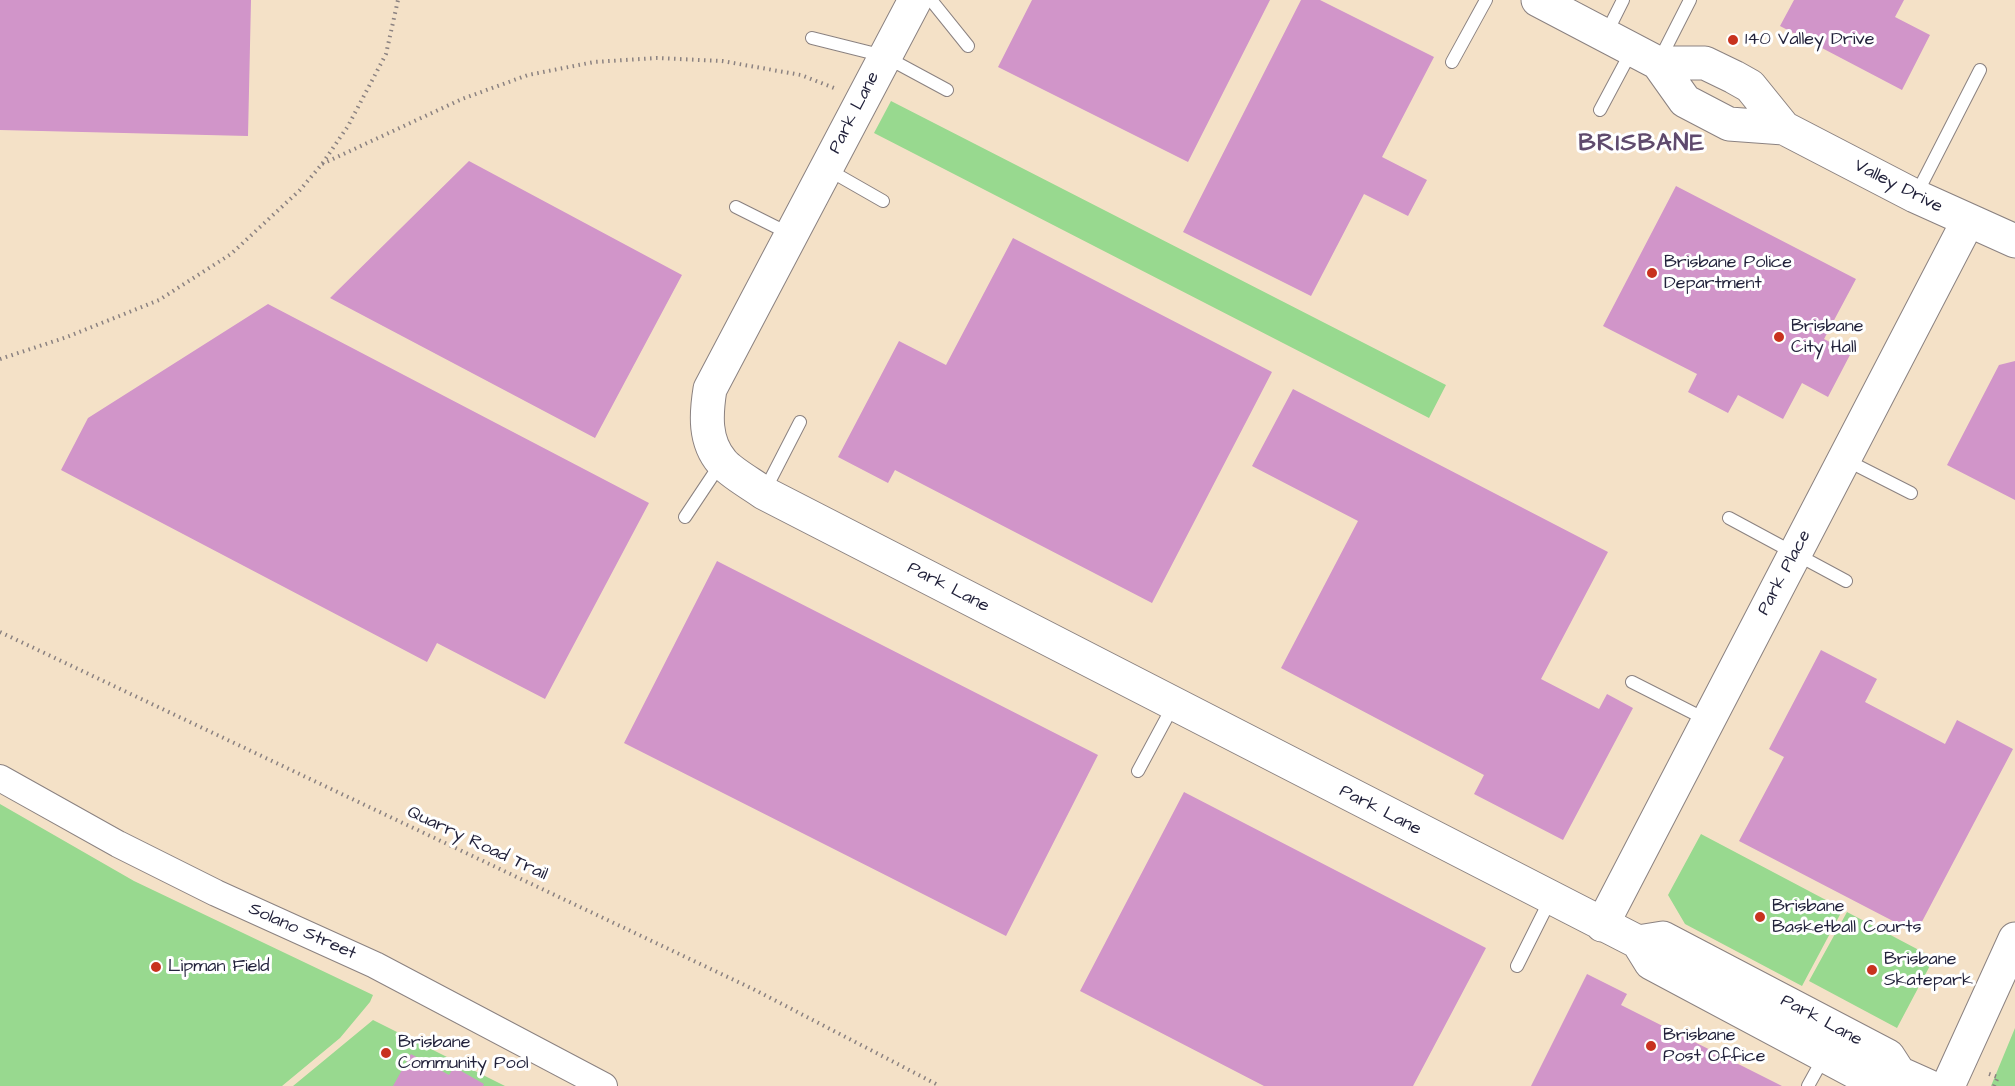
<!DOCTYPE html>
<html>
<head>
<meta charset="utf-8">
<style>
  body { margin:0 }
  canvas { display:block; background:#f4e1c7 }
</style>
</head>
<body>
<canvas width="2015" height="1086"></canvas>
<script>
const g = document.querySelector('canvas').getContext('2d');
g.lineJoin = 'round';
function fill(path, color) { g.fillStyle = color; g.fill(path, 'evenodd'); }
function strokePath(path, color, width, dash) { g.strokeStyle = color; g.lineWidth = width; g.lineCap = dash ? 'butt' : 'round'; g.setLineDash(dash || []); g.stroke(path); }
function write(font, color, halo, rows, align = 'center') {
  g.font = font + ' "Architects Daughter",sans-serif'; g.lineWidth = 6; g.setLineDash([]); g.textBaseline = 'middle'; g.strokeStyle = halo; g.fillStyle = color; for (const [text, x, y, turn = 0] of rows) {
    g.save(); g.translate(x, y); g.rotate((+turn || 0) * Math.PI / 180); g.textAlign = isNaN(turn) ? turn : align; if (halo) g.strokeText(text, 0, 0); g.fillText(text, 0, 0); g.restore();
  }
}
fill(new Path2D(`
  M 891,101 L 1446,385 L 1429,418 L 874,133 Z
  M 0,804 L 134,881 L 373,995 L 370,1002 L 340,1038 L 282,1086 L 0,1086 Z
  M 1701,834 L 1843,909 L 1802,986 L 1685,924 L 1668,895 Z
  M 1847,912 L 1934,958 L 1897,1028 L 1809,981 Z
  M 373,1020 L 505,1086 L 293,1086 Z
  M 2015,1028 L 2015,1086 L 1991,1086 Z`), '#98d98f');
fill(new Path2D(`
  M 0,0 L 251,0 L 248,136 L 0,130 Z
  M 1032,0 L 1270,0 L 1188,162 L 998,67 Z
  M 1301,0 L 1320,0 L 1434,57 L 1382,157 L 1427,180 L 1408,216 L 1364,194 L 1311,296 L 1183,232 Z
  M 1794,0 L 1904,0 L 1895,17 L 1930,35 L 1902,90 L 1780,26 Z
  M 469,161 L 682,275 L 595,438 L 330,298 Z
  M 1676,186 L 1856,279 L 1824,339 L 1851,353 L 1828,397 L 1802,383 L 1783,419 L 1738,395 L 1728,413 L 1688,392 L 1697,374 L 1603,326 Z
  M 1013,238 L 1272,372 L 1152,603 L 895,470 L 888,483 L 838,457 L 899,341 L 946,365 Z
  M 268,304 L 649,503 L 545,699 L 437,643 L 427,662 L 61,470 L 88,418 Z
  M 2015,361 L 2015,500 L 1947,465 L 1999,365 Z
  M 1293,389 L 1608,552 L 1541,679 L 1599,709 L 1607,694 L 1633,708 L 1563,840 L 1474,794 L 1484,775 L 1281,668 L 1358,521 L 1252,466 Z
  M 717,561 L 1098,755 L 1006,936 L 624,743 Z
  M 1821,650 L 1877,679 L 1865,702 L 1945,744 L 1957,720 L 2013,749 L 1916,933 L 1739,841 L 1784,757 L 1769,749 Z
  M 1184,792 L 1486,948 L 1413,1086 L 1264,1086 L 1080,991 Z
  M 1587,974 L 1627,994 L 1621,1005 L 1782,1086 L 1531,1086 Z
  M 411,1054 L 449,1075 L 454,1067 L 484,1084 L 483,1086 L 393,1086 Z`), '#d195c9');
const lane = new Path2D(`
  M 931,0 L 968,46
  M 1606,34 L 1623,0
  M 812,38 L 884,56 L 947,90
  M 1660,59 L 1690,0
  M 1452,62 L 1486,0
  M 1600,110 L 1632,50
  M 827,169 L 883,201
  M 1916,195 L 1980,70
  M 736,207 L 790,234
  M 1846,460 L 1911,493
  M 764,492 L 800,422
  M 685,517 L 721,463
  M 1729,518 L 1846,581
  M 1632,682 L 1707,720
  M 1138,771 L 1173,706
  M 1517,966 L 1550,900
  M 1808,1086 L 1824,1057`);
const street = new Path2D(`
  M 0,778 L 118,844 L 216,893 L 375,965 L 604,1086`);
const secondary = new Path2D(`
  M 915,0 L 710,389 C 706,414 704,441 722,462 C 731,473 752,484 764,493 L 1638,942 L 1651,963 L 1874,1082 L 1899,1073
  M 1538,0 L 1658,63 L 1685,101 L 1729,124 L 1784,128 L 1915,196 L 2015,241
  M 1658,63 L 1705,63 L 1734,77 L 1750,86 L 1784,128
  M 1602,925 L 1968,221
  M 1638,942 L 1663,938 L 1888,1056 L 1899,1073 L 1928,1086
  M 1948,1086 L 2015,939`);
strokePath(lane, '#8b8281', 14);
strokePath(street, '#8b8281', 28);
strokePath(secondary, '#8b8281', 35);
strokePath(new Path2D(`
  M 322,164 L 462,99 L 528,75 L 594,62 L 657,58 L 722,61 L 801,75 L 834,88
  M 0,359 L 67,337 L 159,300 L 231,254 L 300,190 L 322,164 L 348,126 L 386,54 L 398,0
  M 0,632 L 753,989 L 940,1086
  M 1989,1074 L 1998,1077 L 1994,1086`), '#8b8281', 4, [1.5, 4.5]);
strokePath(lane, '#fff', 12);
strokePath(street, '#fff', 26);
strokePath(secondary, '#fff', 33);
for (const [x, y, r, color] of [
  [1733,40,6,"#c8321e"],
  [1652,273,6,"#c8321e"],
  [1779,337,6,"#c8321e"],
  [1760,917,6,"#c8321e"],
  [156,967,6,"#c8321e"],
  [1872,970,6,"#c8321e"],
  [1651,1046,6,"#c8321e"],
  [386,1053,6,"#c8321e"]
]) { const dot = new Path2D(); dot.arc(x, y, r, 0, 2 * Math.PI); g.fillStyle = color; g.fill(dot); strokePath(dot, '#fff', 2); }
write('18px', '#22223b', '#fff', [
  ["140 Valley Drive",1745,40],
  ["Brisbane Police",1664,263],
  ["Department",1664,284],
  ["Brisbane",1791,327],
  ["City Hall",1791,348],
  ["Brisbane",1772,907],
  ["Basketball Courts",1772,928],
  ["Brisbane",1884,960],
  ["Skatepark",1884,981],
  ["Lipman Field",168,967],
  ["Brisbane",1663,1036],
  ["Post Office",1663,1057],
  ["Brisbane",398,1043],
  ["Community Pool",398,1064]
], 'left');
write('18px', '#22223b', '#fff', [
  ["Park Lane",855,113,-63],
  ["Valley Drive",1898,187,27],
  ["Park Place",1785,573,-62],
  ["Park Lane",948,588,27],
  ["Park Lane",1380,811,27],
  ["Quarry Road Trail",477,844,25],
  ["Solano Street",302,932,24],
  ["Park Lane",1821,1021,28]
]);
g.letterSpacing = '1.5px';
write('bold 24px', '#5f4a6d', '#fff', [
  ["BRISBANE",1642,145]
]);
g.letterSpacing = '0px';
</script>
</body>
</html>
